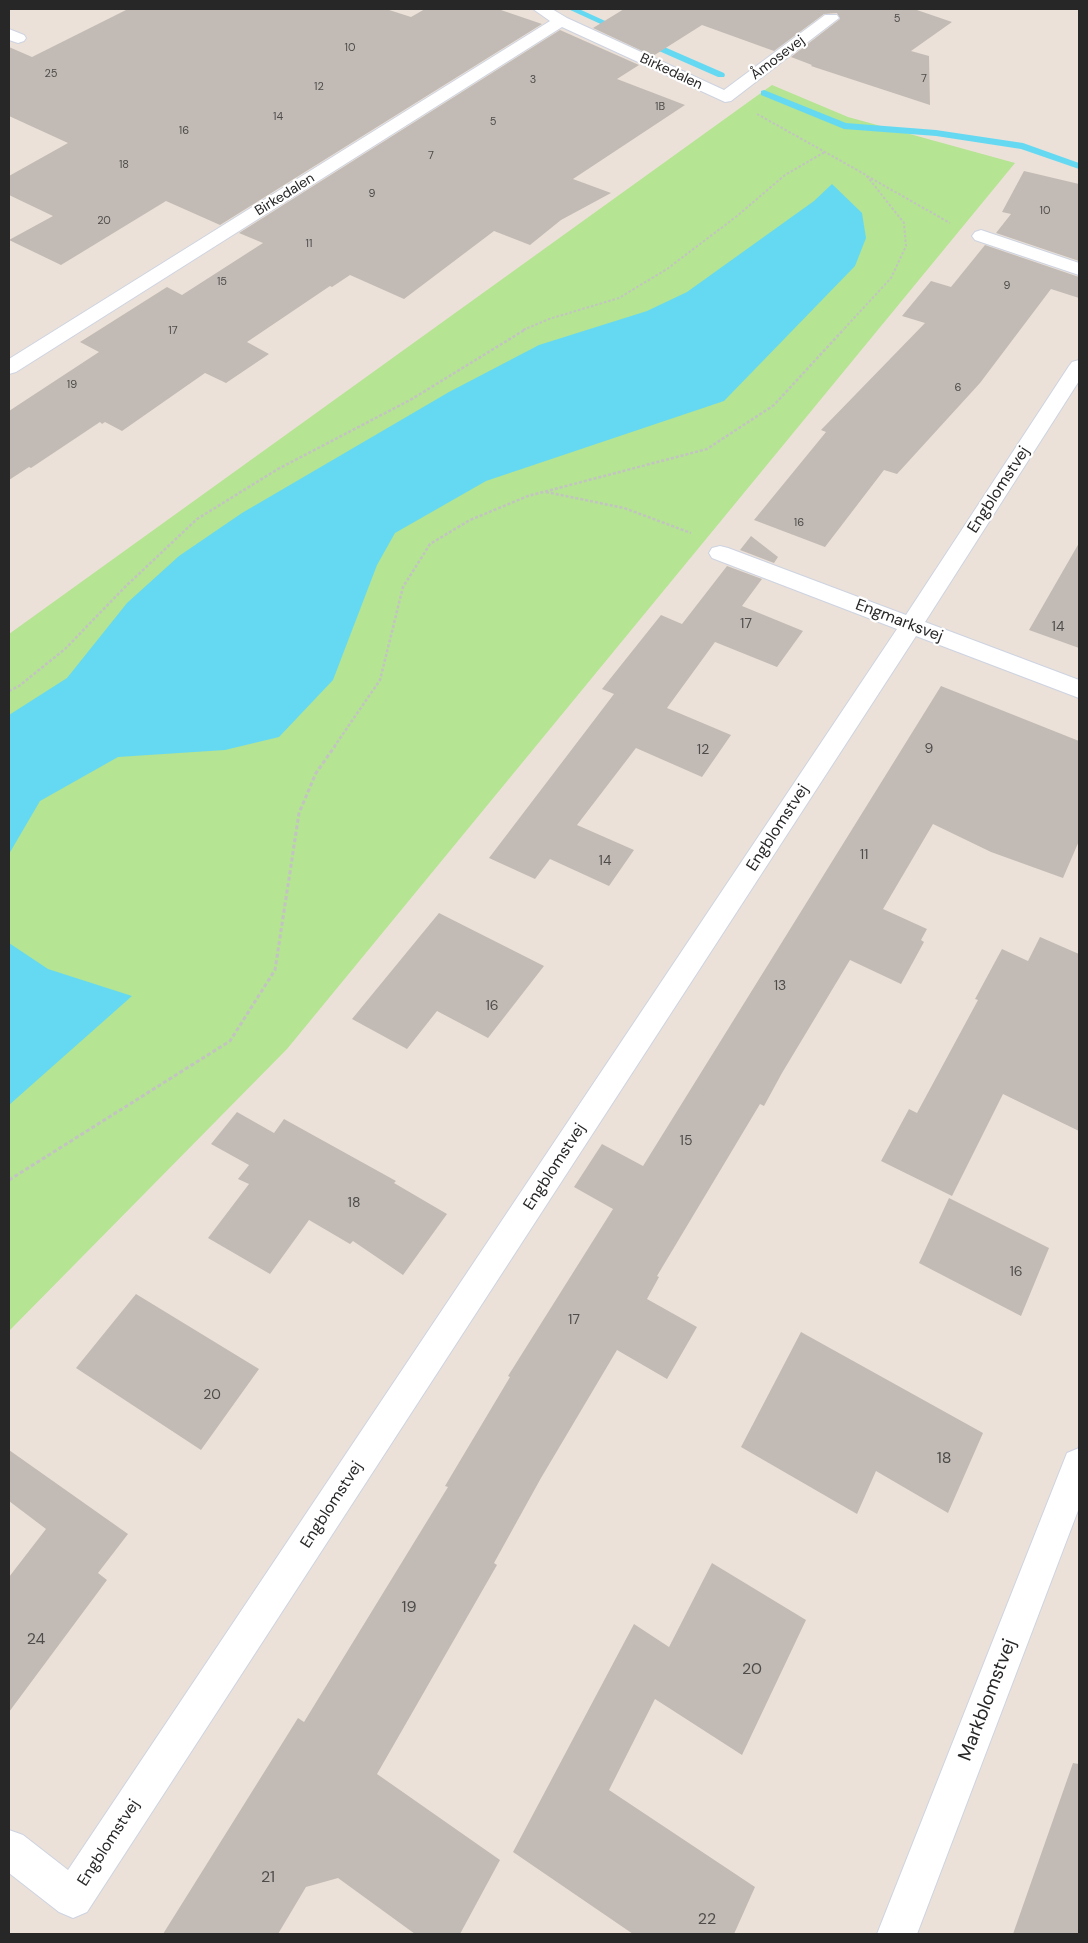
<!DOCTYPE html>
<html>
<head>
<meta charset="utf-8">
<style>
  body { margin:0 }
  #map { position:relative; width:1088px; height:1943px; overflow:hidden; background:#ebe1d8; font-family:"DM Sans",sans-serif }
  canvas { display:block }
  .frame { position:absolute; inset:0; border:10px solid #272727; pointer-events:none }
</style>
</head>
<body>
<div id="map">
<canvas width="1088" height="1943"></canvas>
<div class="frame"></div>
</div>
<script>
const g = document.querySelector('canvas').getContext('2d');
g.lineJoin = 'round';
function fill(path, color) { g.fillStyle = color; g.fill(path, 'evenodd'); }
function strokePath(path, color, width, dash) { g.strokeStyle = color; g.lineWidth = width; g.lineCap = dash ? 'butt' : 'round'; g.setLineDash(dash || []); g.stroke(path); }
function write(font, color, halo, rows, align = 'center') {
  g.font = font + ' "DM Sans",sans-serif'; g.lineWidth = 4.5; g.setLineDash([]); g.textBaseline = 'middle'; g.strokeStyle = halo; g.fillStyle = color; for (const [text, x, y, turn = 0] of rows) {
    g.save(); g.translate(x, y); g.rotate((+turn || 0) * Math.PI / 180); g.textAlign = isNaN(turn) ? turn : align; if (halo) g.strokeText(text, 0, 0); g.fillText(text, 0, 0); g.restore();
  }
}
fill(new Path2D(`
  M 772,85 L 848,117 L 1015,163 L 287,1049 L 9,1331 L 9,634 Z`), '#b5e492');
fill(new Path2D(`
  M 832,184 L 862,213 L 866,238 L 855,266 L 724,401 L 486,481 L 395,533 L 377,565 L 333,680 L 279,737 L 225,750 L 118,757 L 40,801 L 9,854 L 9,715 L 67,678 L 127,603 L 179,556 L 242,513 L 449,392 L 539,345 L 647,311 L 687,292 L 814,201 Z
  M 9,943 L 48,969 L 132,996 L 9,1105 Z`), '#66d9f2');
fill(new Path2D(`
  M 568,9 L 579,9 L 625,30 L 618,32 Z
  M 646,39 L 724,73 L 725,75 L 724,77 L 718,77 L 643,44 L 642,42 Z
  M 764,90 L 846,123 L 936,130 L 1023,143 L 1079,163 L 1079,169 L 1021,149 L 936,136 L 844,129 L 761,95 L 761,91 Z`), '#66d9f2');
fill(new Path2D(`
  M 128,9 L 386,9 L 411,17 L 425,9 L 498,9 L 542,24 L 220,225 L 166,201 L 61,265 L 9,240 L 53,216 L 9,195 L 9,176 L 68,143 L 9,116 L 9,47 L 32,57 Z
  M 624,9 L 914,9 L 952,22 L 911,51 L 929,56 L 930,105 L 811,66 L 812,65 L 791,57 L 840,19 L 837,13 L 824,14 L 774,51 L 702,25 L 653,56 L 593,28 Z
  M 560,30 L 639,65 L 617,79 L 685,105 L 573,179 L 611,193 L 561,220 L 530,245 L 494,231 L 404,299 L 350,275 L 332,287 L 330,286 L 247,342 L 269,354 L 226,383 L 205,373 L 122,431 L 105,422 L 102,424 L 100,422 L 31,468 L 29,467 L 9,480 L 9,411 L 99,352 L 80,342 L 167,287 L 182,295 L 263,243 L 239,233 Z
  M 1024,171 L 1079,184 L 1079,261 L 996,233 L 1011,214 L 1002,212 Z
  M 985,245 L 1079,277 L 1079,298 L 1051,289 L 980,383 L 897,474 L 884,470 L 825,547 L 754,520 L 826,432 L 821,430 L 925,323 L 902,316 L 931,281 L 951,287 Z
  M 751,536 L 778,557 L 774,563 L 740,550 Z
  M 1079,543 L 1079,648 L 1029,630 Z
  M 727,566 L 762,579 L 742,606 L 803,631 L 777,667 L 715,642 L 667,708 L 731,735 L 702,777 L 636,748 L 577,825 L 634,850 L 609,886 L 550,859 L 535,879 L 489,858 L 614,694 L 602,689 L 661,615 L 682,624 Z
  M 941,686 L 1079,741 L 1079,841 L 1063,878 L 991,852 L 933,824 L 883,909 L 927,929 L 921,940 L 924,942 L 901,984 L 850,960 L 782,1073 L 764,1106 L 760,1104 L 657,1276 L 659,1277 L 647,1299 L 697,1327 L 667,1379 L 617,1350 L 541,1478 L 494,1563 L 497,1565 L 377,1774 L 500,1860 L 460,1934 L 415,1934 L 338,1878 L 306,1887 L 278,1934 L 163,1934 L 298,1718 L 304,1722 L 448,1487 L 445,1486 L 510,1377 L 508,1376 L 613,1209 L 574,1187 L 602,1144 L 643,1166 Z
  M 439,913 L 544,966 L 488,1038 L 437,1011 L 407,1049 L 352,1019 Z
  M 1040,937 L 1079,954 L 1079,1131 L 1003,1094 L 952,1196 L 881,1161 L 909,1109 L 917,1113 L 978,1000 L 975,999 L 1002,949 L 1028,961 Z
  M 237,1112 L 274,1133 L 284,1119 L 396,1181 L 394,1183 L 447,1214 L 403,1275 L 353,1241 L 350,1244 L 309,1220 L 270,1274 L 208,1238 L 249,1184 L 238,1179 L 249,1165 L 211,1144 Z
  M 949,1198 L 1049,1248 L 1021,1316 L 919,1263 Z
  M 136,1294 L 259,1369 L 201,1450 L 76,1368 Z
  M 801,1332 L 983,1433 L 948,1513 L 876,1471 L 857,1514 L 741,1447 Z
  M 9,1450 L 128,1534 L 98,1573 L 107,1580 L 9,1712 L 9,1577 L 46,1529 L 9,1501 Z
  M 712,1563 L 806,1620 L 742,1755 L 655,1699 L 609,1790 L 755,1887 L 734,1934 L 633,1934 L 513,1852 L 634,1624 L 669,1647 Z
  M 1073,1763 L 1079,1764 L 1079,1934 L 1013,1934 Z`), '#c2bbb5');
const minor = new Path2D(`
  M 533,9 L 552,9 L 567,18 L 724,90 L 825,15 L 837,15 L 839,18 L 731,101 L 725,102 L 562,27 L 16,372 L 9,374 L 9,359 L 550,21 Z
  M 9,29 L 24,35 L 26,38 L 24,41 L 18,43 L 9,40 Z
  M 981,230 L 1079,263 L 1079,275 L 975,240 L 972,236 L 975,232 Z
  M 1079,360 L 1079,381 L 925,622 L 1079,680 L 1079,698 L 916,636 L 87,1912 L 73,1918 L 59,1912 L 9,1873 L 9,1830 L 23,1835 L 68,1870 L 897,629 L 712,558 L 709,553 L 712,548 L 720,546 L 728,548 L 906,615 L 1069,366 L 1072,362 Z
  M 1079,1448 L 1079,1508 L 917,1934 L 877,1934 L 1067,1453 Z`);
strokePath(minor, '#cdd3e1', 2);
strokePath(new Path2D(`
  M 757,114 L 866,175 L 904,223 L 906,246 L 891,278 L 843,330
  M 867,176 L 950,223
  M 523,330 L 549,319 L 619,298 L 667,269 L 737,216 L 785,175 L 825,152`), '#c3c3c3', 2, [2.5, 2]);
strokePath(new Path2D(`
  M 546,492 L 624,508 L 691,533
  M 9,691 L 19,686 L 65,649 L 125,587 L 197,519 L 278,469 L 412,399 L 526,329
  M 334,747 L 380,680 L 403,587 L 430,544 L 470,520 L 528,496 L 707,449 L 774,405 L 844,329`), '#c3c3c3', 2.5, [3, 2]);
strokePath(new Path2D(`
  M 9,1180 L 230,1041 L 275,970 L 299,813 L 316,773 L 335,746`), '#c3c3c3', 3, [4, 2.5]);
fill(minor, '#fff');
write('11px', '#4e4c4a', null, [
  ["5",897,19],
  ["10",350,48],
  ["25",51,74],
  ["7",924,79],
  ["3",533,80],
  ["12",319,87],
  ["1B",660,107],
  ["14",278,117],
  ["5",493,122],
  ["16",184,131],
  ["7",431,156],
  ["18",124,165],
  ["9",372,194],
  ["10",1045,211],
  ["20",104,221],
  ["11",309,244],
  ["15",222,282],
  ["9",1007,286],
  ["17",173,331],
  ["19",72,385],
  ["6",958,388],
  ["16",799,523]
]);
write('14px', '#272727', '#fff', [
  ["Åmosevej",778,58,-37],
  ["Birkedalen",671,72,25],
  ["Birkedalen",285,195,-32]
]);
write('14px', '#4e4c4a', null, [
  ["17",746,624],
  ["14",1058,627],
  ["9",929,749],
  ["12",703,750],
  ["11",864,855],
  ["14",605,861],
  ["13",780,986],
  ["16",492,1006],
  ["15",686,1141],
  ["18",354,1203],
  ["16",1016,1272],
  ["17",574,1320],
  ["20",212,1395]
]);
write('16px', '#272727', '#fff', [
  ["Engblomstvej",999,490,-57],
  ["Engmarksvej",899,621,21],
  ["Engblomstvej",778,828,-57],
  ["Engblomstvej",555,1167,-57],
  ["Engblomstvej",332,1505,-57],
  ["Engblomstvej",109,1843,-57]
]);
write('16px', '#4e4c4a', null, [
  ["18",944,1459],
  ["19",409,1608],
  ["24",36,1640],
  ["20",752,1670],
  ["21",268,1878],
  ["22",707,1920]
]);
write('19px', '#272727', '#fff', [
  ["Markblomstvej",988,1700,-69]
]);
</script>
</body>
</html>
